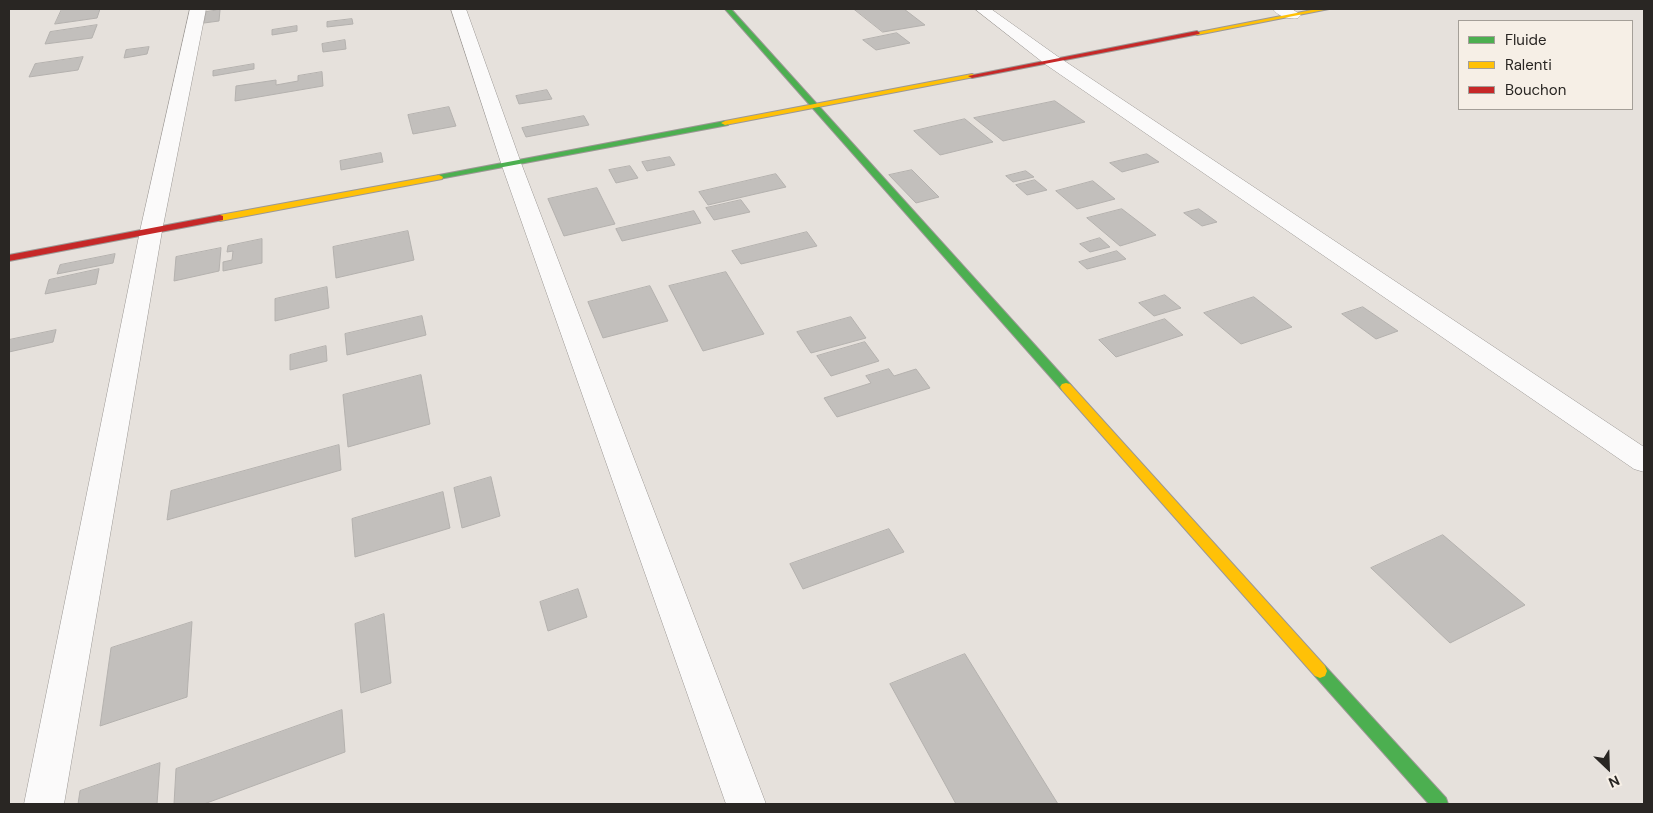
<!DOCTYPE html>
<html>
<head>
<meta charset="utf-8">
<style>
  body { margin:0 }
  #map { position:relative; width:1653px; height:813px; overflow:hidden; background:#e6e1dc; font-family:"DM Sans",sans-serif }
  canvas { display:block }
  .frame { position:absolute; inset:0; border:10px solid #292623; pointer-events:none }
  .legend { position:absolute; left:1458px; top:20px; width:175px; height:90px; box-sizing:border-box; background:#f6efe6; border:1px solid #a49f98; margin:0; padding:6px 9px; list-style:none; font-size:15px; color:#292623 }
  .legend li { display:flex; align-items:center; gap:10px; height:25px }
  .legend b { width:25px; border:1px solid #a49f98 }
  .north { position:absolute; left:1583px; top:743px; width:50px; height:50px; -webkit-text-stroke:4px #f6efe6; paint-order:stroke; rotate:156deg; font-size:14px; font-weight:700; line-height:20px; text-align:center; color:#292623 }
  .north::after { content:''; display:block; margin:auto; width:18px; height:22px; background:#292623; clip-path:polygon(50% 0,100% 100%,50% 72%,0 100%) }
</style>
</head>
<body>
<div id="map">
<canvas width="1653" height="813"></canvas>
<div class="frame"></div>
<ul class="legend">
<li><b style="height:6px;background:#4caf50"></b>Fluide</li>
<li><b style="height:6px;background:#ffc107"></b>Ralenti</li>
<li><b style="height:6px;background:#c62828"></b>Bouchon</li>
</ul>
<div class="north">N</div>
</div>
<script>
const g = document.querySelector('canvas').getContext('2d');
g.lineJoin = 'round';
function fill(path, color) { g.fillStyle = color; g.fill(path, 'evenodd'); }
function strokePath(path, color, width, dash) { g.strokeStyle = color; g.lineWidth = width; g.lineCap = dash ? 'butt' : 'round'; g.setLineDash(dash || []); g.stroke(path); }
const building = new Path2D(`
  M 62,9 L 100,9 L 97,18 L 55,24 Z
  M 854,9 L 904,9 L 925,25 L 883,32 Z
  M 220,10 L 219,21 L 204,23 L 206,12 Z
  M 352,19 L 353,24 L 327,27 L 327,22 Z
  M 97,25 L 92,38 L 45,44 L 50,32 Z
  M 297,26 L 297,31 L 272,35 L 272,30 Z
  M 897,33 L 910,43 L 876,50 L 863,40 Z
  M 345,40 L 346,49 L 323,52 L 322,44 Z
  M 149,47 L 147,54 L 124,58 L 126,50 Z
  M 83,57 L 78,70 L 29,77 L 35,64 Z
  M 254,64 L 254,69 L 213,76 L 213,71 Z
  M 322,72 L 323,86 L 235,101 L 236,86 L 276,80 L 276,85 L 298,81 L 298,76 Z
  M 547,90 L 552,99 L 519,104 L 516,96 Z
  M 1055,101 L 1085,122 L 1003,141 L 974,118 Z
  M 449,107 L 456,126 L 413,134 L 408,115 Z
  M 584,116 L 589,125 L 526,137 L 522,128 Z
  M 965,119 L 993,142 L 940,155 L 914,131 Z
  M 381,153 L 383,162 L 341,170 L 340,161 Z
  M 1147,154 L 1159,162 L 1122,172 L 1110,163 Z
  M 670,157 L 675,165 L 647,171 L 642,162 Z
  M 630,166 L 638,178 L 616,183 L 609,170 Z
  M 912,170 L 939,197 L 916,203 L 889,175 Z
  M 1026,171 L 1034,177 L 1013,182 L 1006,176 Z
  M 776,174 L 786,187 L 708,205 L 699,192 Z
  M 1035,180 L 1047,190 L 1027,195 L 1016,185 Z
  M 1093,181 L 1115,199 L 1077,209 L 1056,191 Z
  M 597,188 L 615,224 L 564,236 L 548,199 Z
  M 741,200 L 750,212 L 714,220 L 706,208 Z
  M 1122,209 L 1156,235 L 1120,246 L 1087,218 Z
  M 1199,209 L 1217,222 L 1202,226 L 1184,213 Z
  M 694,211 L 701,223 L 622,241 L 616,229 Z
  M 408,231 L 414,260 L 336,278 L 333,247 Z
  M 807,232 L 817,246 L 741,264 L 732,251 Z
  M 1100,238 L 1110,247 L 1090,252 L 1080,244 Z
  M 262,239 L 262,263 L 223,271 L 223,262 L 232,260 L 233,251 L 227,252 L 228,246 Z
  M 221,248 L 219,271 L 174,281 L 176,257 Z
  M 1117,251 L 1126,259 L 1087,269 L 1079,262 Z
  M 115,254 L 113,263 L 57,274 L 60,265 Z
  M 99,269 L 96,284 L 45,294 L 49,280 Z
  M 726,272 L 764,334 L 703,351 L 669,286 Z
  M 650,286 L 668,321 L 603,338 L 588,302 Z
  M 327,287 L 329,308 L 275,321 L 275,299 Z
  M 1165,295 L 1181,308 L 1154,316 L 1139,303 Z
  M 1254,297 L 1292,327 L 1241,344 L 1204,313 Z
  M 1363,307 L 1398,331 L 1376,339 L 1342,314 Z
  M 422,316 L 426,335 L 347,355 L 345,334 Z
  M 851,317 L 866,338 L 811,353 L 797,332 Z
  M 1165,319 L 1183,335 L 1116,357 L 1099,340 Z
  M 56,330 L 53,342 L 9,352 L 9,340 Z
  M 865,342 L 879,361 L 831,376 L 817,356 Z
  M 326,346 L 327,361 L 290,370 L 290,355 Z
  M 889,369 L 894,376 L 916,369 L 930,388 L 837,417 L 824,398 L 871,383 L 866,376 Z
  M 421,375 L 430,424 L 348,447 L 343,395 Z
  M 339,445 L 341,470 L 167,520 L 171,491 Z
  M 491,477 L 500,516 L 462,528 L 454,488 Z
  M 443,492 L 450,528 L 355,557 L 352,519 Z
  M 889,529 L 904,552 L 803,589 L 790,564 Z
  M 1443,535 L 1525,605 L 1450,643 L 1371,568 Z
  M 578,589 L 587,617 L 548,631 L 540,602 Z
  M 384,614 L 391,683 L 361,693 L 355,624 Z
  M 192,622 L 187,697 L 100,726 L 111,648 Z
  M 965,654 L 1058,804 L 956,804 L 890,684 Z
  M 342,710 L 345,752 L 204,804 L 174,804 L 176,769 Z
  M 160,763 L 157,804 L 78,804 L 80,791 Z`);
fill(building, '#c2bfbc');
strokePath(building, '#b4b1ae', 1);
const street = new Path2D(`
  M 190,9 L 206,9 L 162,231 L 64,804 L 24,804 L 140,231 Z
  M 451,9 L 466,9 L 521,163 L 766,804 L 726,804 L 501,163 Z
  M 975,9 L 991,9 L 1057,56 L 1644,447 L 1644,472 L 1634,469 L 1045,64 Z
  M 1273,9 L 1292,9 L 1301,15 L 1298,18 C 1290,20 1277,16 1273,9 Z`);
const fast = new Path2D(`
  M 725,9 L 731,9 L 1070,384 L 1072,387 L 1070,390 L 1062,390 Z
  M 725,121 L 729,123 L 728,125 L 439,179 L 435,177 L 439,175 Z
  M 1320,664 L 1325,666 L 1446,798 L 1448,804 L 1429,804 L 1315,676 L 1313,671 L 1315,666 Z`);
const slow = new Path2D(`
  M 1317,9 L 1329,9 L 1197,35 L 1194,33 Z
  M 972,74 L 974,75 L 974,77 L 725,125 L 721,123 L 725,121 Z
  M 439,175 L 443,177 L 442,179 L 220,221 L 216,218 L 220,215 Z
  M 1066,383 L 1070,384 L 1325,666 L 1327,671 L 1325,676 L 1320,678 L 1315,676 L 1062,390 L 1060,387 L 1062,384 Z`);
const jam = new Path2D(`
  M 1197,31 L 1200,33 L 1199,34 L 972,78 L 968,76 Z
  M 220,215 L 223,216 L 223,220 L 9,261 L 9,255 Z`);
strokePath(street, '#9c9895', 1);
strokePath(fast, '#9c9895', 2);
strokePath(slow, '#9c9895', 2);
strokePath(jam, '#9c9895', 2);
fill(street, '#fbfafa');
fill(fast, '#4caf50');
fill(slow, '#ffc107');
fill(jam, '#c62828');
</script>
</body>
</html>
